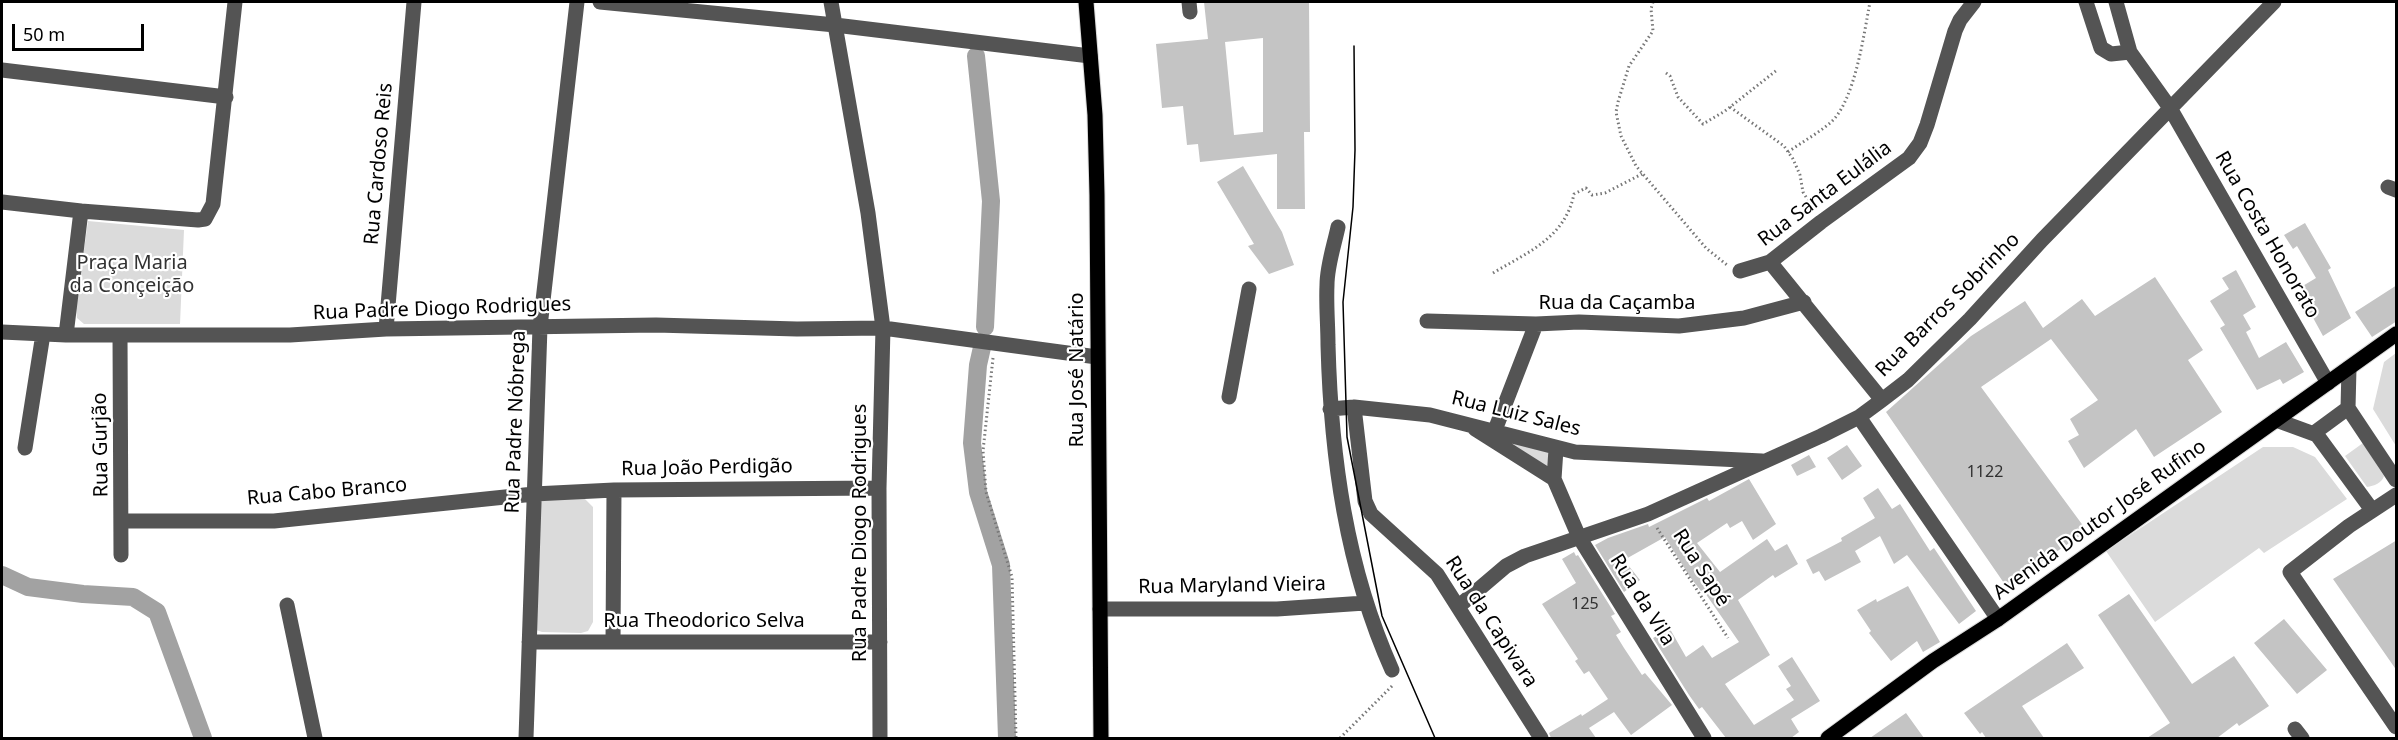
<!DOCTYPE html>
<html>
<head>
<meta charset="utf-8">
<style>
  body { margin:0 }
  #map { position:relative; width:2398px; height:740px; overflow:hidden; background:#fff; font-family:"Noto Sans",sans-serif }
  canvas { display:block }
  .frame { position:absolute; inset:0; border:3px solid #000; pointer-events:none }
  .scale { position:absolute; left:12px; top:24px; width:132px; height:27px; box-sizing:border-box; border:3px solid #000; border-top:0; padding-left:8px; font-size:18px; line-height:21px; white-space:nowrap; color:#000; -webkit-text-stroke:4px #fff; paint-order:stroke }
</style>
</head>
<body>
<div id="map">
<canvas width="2398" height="740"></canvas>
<div class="frame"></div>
<div class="scale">50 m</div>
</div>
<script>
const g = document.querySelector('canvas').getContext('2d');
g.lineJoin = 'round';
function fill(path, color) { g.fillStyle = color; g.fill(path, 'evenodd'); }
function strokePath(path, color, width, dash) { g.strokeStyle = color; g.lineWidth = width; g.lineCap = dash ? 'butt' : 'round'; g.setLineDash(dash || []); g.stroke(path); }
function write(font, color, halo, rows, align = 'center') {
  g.font = font + ' "Noto Sans",sans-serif'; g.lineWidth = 4.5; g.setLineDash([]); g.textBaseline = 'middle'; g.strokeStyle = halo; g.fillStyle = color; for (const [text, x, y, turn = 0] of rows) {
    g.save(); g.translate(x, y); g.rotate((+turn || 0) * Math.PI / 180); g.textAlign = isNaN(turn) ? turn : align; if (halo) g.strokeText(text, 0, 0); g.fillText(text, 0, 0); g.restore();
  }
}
fill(new Path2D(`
  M 88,221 L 184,230 L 180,324 L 84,324 L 77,318 L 76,308 Z
  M 2396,353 L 2396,446 L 2373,409 L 2384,362 Z
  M 1505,443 L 1548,447 L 1549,471 Z
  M 2363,443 L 2384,476 C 2382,483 2374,486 2367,487 L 2345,456 Z
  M 2263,447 L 2293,447 L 2315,457 L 2347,499 L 2264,553 L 2259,548 L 2155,622 L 2106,551 Z
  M 584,498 L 593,507 L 593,622 L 588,631 L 581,633 L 542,632 L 536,630 L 534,501 Z`), '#dbdbdb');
strokePath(new Path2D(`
  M 976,56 L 991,201 L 985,327
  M 983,343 L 978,365 L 972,443 L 978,492 L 1001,565 L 1007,738
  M 2,575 L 28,587 L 83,594 L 133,597 L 157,612 L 203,738`), '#a2a2a2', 18);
fill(new Path2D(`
  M 1204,2 L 1309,2 L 1310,132 L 1304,132 L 1305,209 L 1277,209 L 1277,154 L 1200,162 L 1198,144 L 1187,145 L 1183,106 L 1162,108 L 1156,44 L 1208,39 ZM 1263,38 L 1263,132 L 1234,135 L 1225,42 Z
  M 1243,166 L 1282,232 L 1294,265 L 1269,274 L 1248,246 L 1254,244 L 1217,182 Z
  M 2305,223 L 2331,268 L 2328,270 L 2351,318 L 2323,336 L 2311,314 L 2307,318 L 2298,302 L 2307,297 L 2301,287 L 2316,278 L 2297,246 L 2293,249 L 2284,235 Z
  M 2236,270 L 2256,307 L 2243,315 L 2251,329 L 2246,332 L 2259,358 L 2286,342 L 2304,372 L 2283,384 L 2280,379 L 2257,390 L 2220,328 L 2225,325 L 2210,301 L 2229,289 L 2222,278 Z
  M 2155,277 L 2203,350 L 2188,360 L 2222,412 L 2154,457 L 2136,429 L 2084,468 L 2068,441 L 2079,435 L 2070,419 L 2098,400 L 2051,339 L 1981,387 L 2087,531 L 2006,586 L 1886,412 L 1971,336 L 2025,301 L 2043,328 L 2082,299 L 2095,316 Z
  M 2397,285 L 2397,321 L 2372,337 L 2355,312 Z
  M 1847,445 L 1862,466 L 1842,480 L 1827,458 Z
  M 1809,455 L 1816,467 L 1797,476 L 1791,465 Z
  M 1749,479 L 1776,524 L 1753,540 L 1742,521 L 1730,528 L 1727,523 L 1697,543 L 1720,572 L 1767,539 L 1775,551 L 1787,544 L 1798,564 L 1775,578 L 1773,575 L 1738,600 L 1770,655 L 1725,684 L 1754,725 L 1794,700 L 1786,689 L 1791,686 L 1778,666 L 1792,657 L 1820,701 L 1791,719 L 1799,732 L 1791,738 L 1726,738 L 1702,707 L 1699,709 L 1689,695 L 1653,638 L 1670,629 L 1686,657 L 1703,645 L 1712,658 L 1739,642 L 1703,590 L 1701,591 L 1690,577 L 1665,537 L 1624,560 L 1640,580 L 1624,592 L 1595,545 L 1608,538 L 1648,524 L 1649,527 L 1707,498 L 1709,501 Z
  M 1878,488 L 1892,509 L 1900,504 L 1930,551 L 1934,548 L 1976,611 L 1959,624 L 1907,555 L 1894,564 L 1880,536 L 1855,551 L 1861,562 L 1825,581 L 1819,571 L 1813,574 L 1806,560 L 1842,541 L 1841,538 L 1875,518 L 1863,498 Z
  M 2397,540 L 2397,671 L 2333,579 Z
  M 1574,552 L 1576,556 L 1578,555 L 1615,614 L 1611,616 L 1621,632 L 1616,635 L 1624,648 L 1642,675 L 1645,673 L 1672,705 L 1631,735 L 1614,712 L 1589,728 L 1596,738 L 1551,738 L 1549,733 L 1581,714 L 1582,716 L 1608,699 L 1589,671 L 1584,674 L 1575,661 L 1578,659 L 1542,604 L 1576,583 L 1562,559 Z
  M 1908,586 L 1940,642 L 1923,652 L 1917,641 L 1891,661 L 1869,633 L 1871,631 L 1857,610 L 1876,599 L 1877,602 Z
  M 2129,594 L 2192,684 L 2234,656 L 2269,706 L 2239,726 L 2237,723 L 2217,738 L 2147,738 L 2170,723 L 2098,615 Z
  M 2284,619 L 2327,670 L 2297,694 L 2254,643 Z
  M 2067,643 L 2084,668 L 2022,706 L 2044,738 L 1986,738 L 1982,732 L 1980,734 L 1964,713 Z
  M 1906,713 L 1924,738 L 1870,738 Z`), '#c4c4c4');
const major = new Path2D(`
  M 1086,2 L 1095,115 L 1097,195 L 1101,738
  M 1828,738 L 1933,661 L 1998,619 L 2396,334`);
strokePath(major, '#dbdbdb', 17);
strokePath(new Path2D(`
  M 1653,2 L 1651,9 L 1653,31 L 1629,66 L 1618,102 L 1616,112 L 1621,136 L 1636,166 L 1706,248 L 1727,265
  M 1666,73 L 1670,76 L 1678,97 L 1703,124 L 1725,111 L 1777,70
  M 1730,107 L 1784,146 L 1793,159 L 1800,175 L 1803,192 L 1814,210
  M 1788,152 C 1802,142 1817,134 1830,123 C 1855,102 1864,33 1870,2
  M 1493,273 C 1528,252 1565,238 1574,194 L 1586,188 L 1592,195 L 1605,193 L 1642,174
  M 993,358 L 983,451 L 986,492 L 1012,577 L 1016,738
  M 1657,528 L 1728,638
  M 1340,738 L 1392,686`), '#767676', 3, [1.5, 3]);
strokePath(new Path2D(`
  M 600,2 L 835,25 L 1090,56
  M 831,2 L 868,213 L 883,328 L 879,488 L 880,738
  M 1189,2 L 1190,12
  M 2086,2 L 2101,48 L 2111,54 L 2130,52
  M 2116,2 L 2130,52 L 2170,108 L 2328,383
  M 2,70 L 226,97
  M 2388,187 L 2396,190
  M 2,202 L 81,211 L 198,220 L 205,219 L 213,204 L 235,2
  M 1338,227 C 1334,246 1327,266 1327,285 C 1326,305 1328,325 1328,345 C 1331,457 1346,567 1392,670
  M 1770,262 L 1882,400
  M 1740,271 L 1770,262 L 1821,222 L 1909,158 L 1920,143 L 1927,125 L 1955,31 L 1960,20 L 1974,2
  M 1427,321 L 1536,324 L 1579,322 L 1679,326 L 1744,318 L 1804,302
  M 386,329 L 414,2
  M 2,332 L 66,335 L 290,335 L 386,329 L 656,325 L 797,329 L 883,328 L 1097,357
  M 66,335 L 81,211
  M 120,335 L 121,555
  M 2349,368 L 2348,408 L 2396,480
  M 1229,397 L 1249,289
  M 1354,407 L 1365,501 L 1371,514 L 1437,574 L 1541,738
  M 1330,409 L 1354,407 L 1430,415 L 1575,452 L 1762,461
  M 1859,417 L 1998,619
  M 2276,420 L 2317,435 L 2372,510
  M 1475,429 L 1554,479
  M 1495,430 L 1536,324
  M 2314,433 L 2348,408
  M 25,448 L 43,334
  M 1556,449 L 1554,479 L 1579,537 L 1704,738
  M 2396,495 L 2349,526 L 2290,572 L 2396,727
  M 122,521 L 274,521 L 534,494 L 614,490 L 879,488
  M 287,605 L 315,738
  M 1459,606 L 1506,566 L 1525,556 L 1648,514 L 1821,436 L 1859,417 L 1882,400 L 1908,380 L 1970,319 L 2042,240 L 2274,2
  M 1100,609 L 1277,609 L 1365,603
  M 529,642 L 880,642
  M 613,642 L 614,490
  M 2295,729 L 2302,738
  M 526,738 L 540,327 L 577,2`), '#545454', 15);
strokePath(major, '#000', 15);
strokePath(new Path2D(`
  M 1354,46 L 1355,150 L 1353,207 L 1343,302 L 1347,437 L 1382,616 L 1435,738`), '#000', 1.5);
write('16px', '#313131', null, [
  ["1122",1985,472],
  ["125",1585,604]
]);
write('20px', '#000', '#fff', [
  ["Rua Cardoso Reis",379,164,-85],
  ["Rua Santa Eulália",1825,194,-37],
  ["Rua Costa Honorato",2267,235,60],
  ["Rua da Caçamba",1617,303],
  ["Rua Barros Sobrinho",1948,305,-45],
  ["Rua Padre Diogo Rodrigues",442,309,-2],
  ["Rua José Natário",1077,370,-90],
  ["Rua Luiz Sales",1516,414,14],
  ["Rua Padre Nóbrega",516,422,-88],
  ["Rua Gurjão",101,445,-91],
  ["Rua João Perdigão",707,468,-1],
  ["Rua Cabo Branco",327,492,-5],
  ["Avenida Doutor José Rufino",2100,520,-36],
  ["Rua Padre Diogo Rodrigues",860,533,-90],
  ["Rua Sapé",1701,568,57],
  ["Rua Maryland Vieira",1232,586,-1],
  ["Rua da Vila",1642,600,58],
  ["Rua Theodorico Selva",704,621],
  ["Rua da Capivara",1491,622,57]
]);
write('20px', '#323232', '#fff', [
  ["Praça Maria",132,263],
  ["da Conçeição",132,286]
]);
</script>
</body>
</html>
